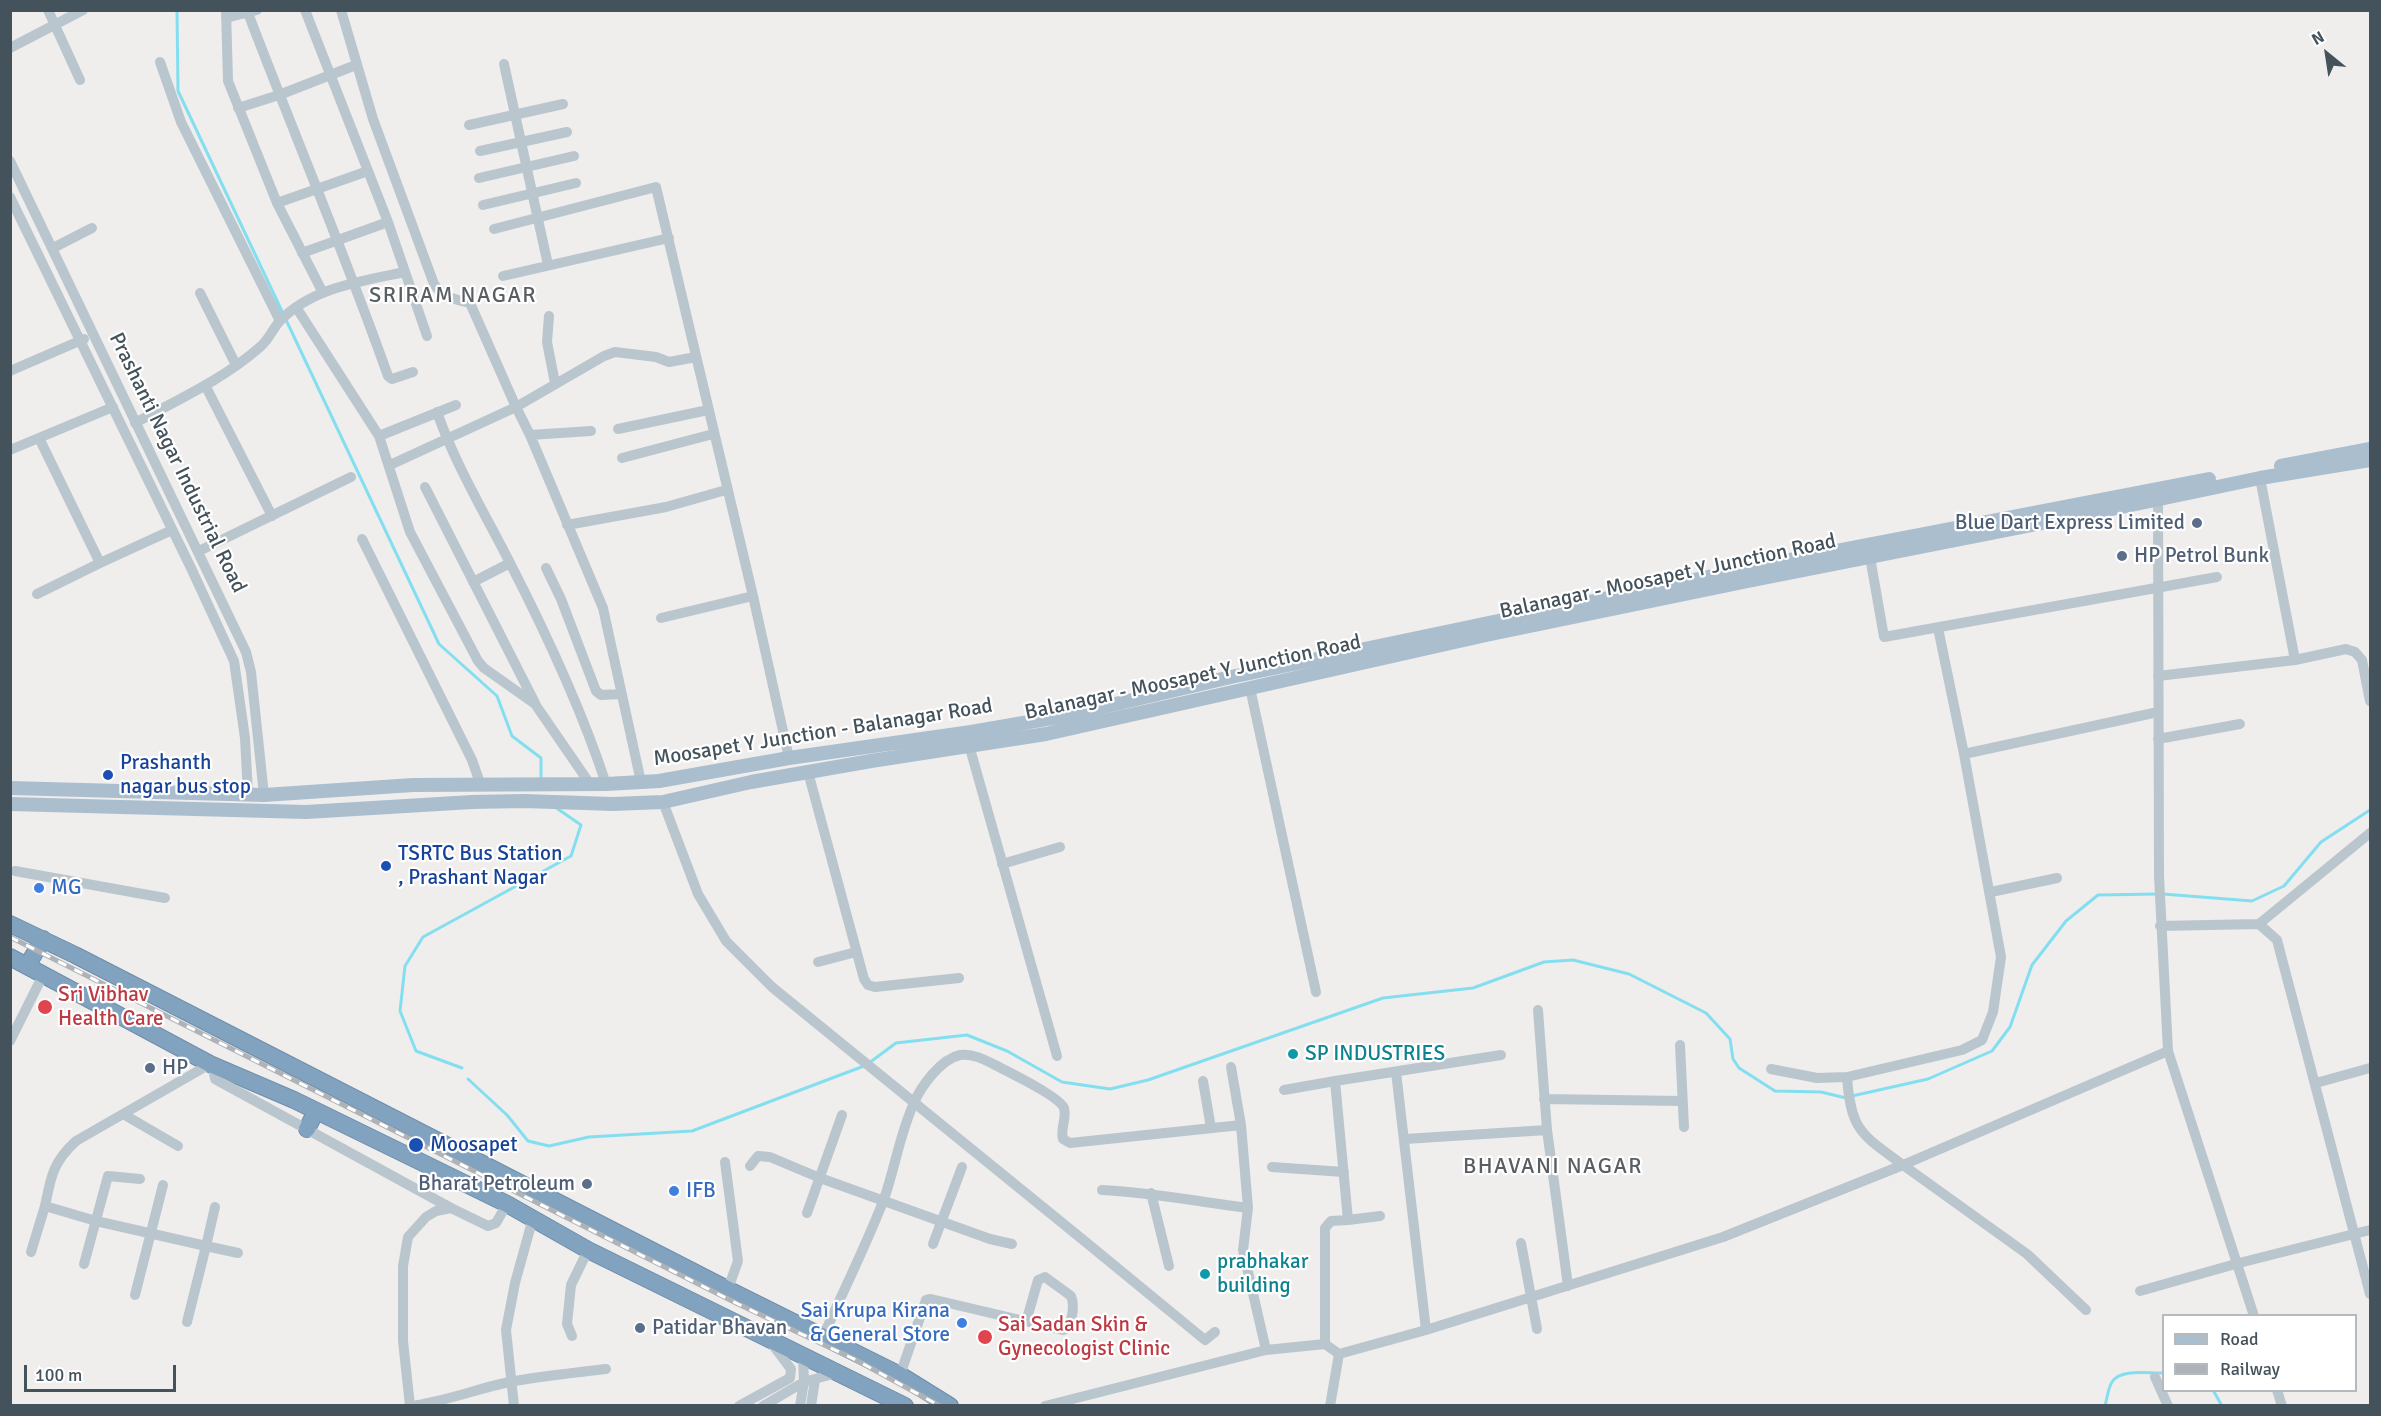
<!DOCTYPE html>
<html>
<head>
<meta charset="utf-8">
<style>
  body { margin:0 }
  #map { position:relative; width:2381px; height:1416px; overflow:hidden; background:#f0eded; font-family:Signika,sans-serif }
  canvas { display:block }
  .frame { position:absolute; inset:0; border:12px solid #44525b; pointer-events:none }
  .legend { position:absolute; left:2162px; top:1314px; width:195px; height:78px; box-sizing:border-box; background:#fff; border:2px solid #b4babd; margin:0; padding:8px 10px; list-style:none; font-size:18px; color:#44525b }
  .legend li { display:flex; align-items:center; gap:12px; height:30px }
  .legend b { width:30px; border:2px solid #b4babd }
  .north { position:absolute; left:2297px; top:24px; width:60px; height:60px; -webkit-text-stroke:4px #fff; paint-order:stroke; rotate:330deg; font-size:16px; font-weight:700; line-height:24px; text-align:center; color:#44525b }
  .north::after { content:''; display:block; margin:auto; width:21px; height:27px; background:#44525b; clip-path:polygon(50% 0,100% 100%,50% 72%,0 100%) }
  .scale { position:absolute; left:24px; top:1365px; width:152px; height:27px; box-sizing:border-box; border:3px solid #44525b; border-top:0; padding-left:8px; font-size:18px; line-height:21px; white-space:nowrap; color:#44525b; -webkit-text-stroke:4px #fff; paint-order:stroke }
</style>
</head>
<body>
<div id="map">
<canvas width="2381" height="1416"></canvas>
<div class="frame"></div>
<ul class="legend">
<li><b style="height:8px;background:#abbece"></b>Road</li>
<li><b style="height:8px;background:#afb3b8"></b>Railway</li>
</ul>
<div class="north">N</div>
<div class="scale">100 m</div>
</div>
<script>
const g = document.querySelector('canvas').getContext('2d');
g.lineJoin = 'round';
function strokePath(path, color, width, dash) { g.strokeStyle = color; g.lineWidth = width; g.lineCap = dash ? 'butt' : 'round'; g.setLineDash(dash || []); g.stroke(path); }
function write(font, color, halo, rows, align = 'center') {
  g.font = font + ' Signika,sans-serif'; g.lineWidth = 4.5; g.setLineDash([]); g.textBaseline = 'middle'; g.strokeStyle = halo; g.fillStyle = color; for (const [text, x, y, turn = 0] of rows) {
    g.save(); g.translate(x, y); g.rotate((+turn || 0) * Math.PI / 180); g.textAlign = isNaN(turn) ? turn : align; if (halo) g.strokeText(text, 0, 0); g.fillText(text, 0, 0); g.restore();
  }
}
strokePath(new Path2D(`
  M 177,10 L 178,91 L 439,644 L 497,696 L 512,736 L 541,758 L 541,781
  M 2163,894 L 2252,901 L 2284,886 L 2321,842 L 2370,810
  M 869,1063 L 896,1043 L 967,1035 L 1007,1051 L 1062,1082 L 1110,1089 L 1148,1080 L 1383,998 L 1473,988 L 1544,962 L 1573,960 L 1629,974 L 1706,1013 L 1730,1039 L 1733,1059 L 1739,1068 L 1775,1091 L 1821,1092 L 1846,1098
  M 462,1068 L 416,1051 L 400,1011 L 405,966 L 423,937 L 571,856 L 581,825 L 555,807
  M 468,1079 L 507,1115 L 528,1141 L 549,1146 L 589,1137 L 692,1131 L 864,1066
  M 1852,1096 L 1928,1079 L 1992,1051 L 2010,1027 L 2032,965 L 2066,921 L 2098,895 L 2157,894
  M 2213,1390 L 2222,1406
  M 2105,1406 C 2107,1399 2108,1388 2112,1382 C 2121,1368 2149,1374 2164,1373`), '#83dff0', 3);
const highway = new Path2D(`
  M 10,924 L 75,955 L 733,1292 L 900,1375 L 950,1406
  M 10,957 L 210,1064 L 294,1100 L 507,1204 L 588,1250 L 905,1406
  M 27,966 L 43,939
  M 307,1129 L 316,1111`);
strokePath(highway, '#6d8eab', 18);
strokePath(new Path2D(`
  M 48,10 L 80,80
  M 226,10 L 228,81 L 277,203 L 323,293
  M 305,10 L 388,222 L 427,336
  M 341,10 L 373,119 L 434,284 C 443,298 454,299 470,303 L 516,407 L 530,435 L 603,608 L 641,782
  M 248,13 C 294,134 345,254 388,376 L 392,379 L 413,372
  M 226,18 L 257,10
  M 10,48 L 83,10
  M 160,62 L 181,122 L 280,321
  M 504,64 L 548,265
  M 238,108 L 279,95 L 356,65
  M 469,125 L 563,104
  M 480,151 L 567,132
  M 10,161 L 246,652 L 251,672 L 264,795
  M 479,178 L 574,156
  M 10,197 L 191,568 L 234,661 L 245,738 L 248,794
  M 277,203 L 368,171
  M 483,205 L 576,183
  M 494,229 L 656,187 L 753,596
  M 53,248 L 92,228
  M 302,253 L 388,222
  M 503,276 L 669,238
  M 200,293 L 236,365
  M 296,307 L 379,436 L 410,532 L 478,661 L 484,668 L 535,704 L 590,784
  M 549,316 L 547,342 L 555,383
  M 10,371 L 84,339
  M 205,385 L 272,516
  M 437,412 C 455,464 484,512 509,561 C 546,633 581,707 606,784
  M 135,423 C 177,400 224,379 260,347 C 268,341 272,330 279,322 C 310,288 362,281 405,272
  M 618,429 L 708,410
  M 530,435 L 591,431
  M 379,436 L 456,405
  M 39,438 L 100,563 L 172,530
  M 10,450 L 113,407
  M 622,458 L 713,434
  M 390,465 L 516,407 L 604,356 L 615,352 L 656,357 L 669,362 L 696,357
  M 2260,478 L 2295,660
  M 425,487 L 535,703
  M 2158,500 L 2159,876 L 2168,1051 L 2254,1316
  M 567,525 L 666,507 L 726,490
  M 362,539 L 472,760 L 480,783
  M 199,551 L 351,477
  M 1870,557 L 1884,637 L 2217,577
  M 546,568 L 561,599 L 596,691 L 601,695 L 621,694
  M 473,582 L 510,563
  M 37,594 L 100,563
  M 661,618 L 753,596 L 789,758
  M 2158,676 L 2295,660 L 2346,649 L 2355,652 L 2362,660 L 2370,701
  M 1250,688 L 1316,992
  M 2158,739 L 2240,724
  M 969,745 L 1057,1056
  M 1964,754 L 2158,712
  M 808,772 L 864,979 L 868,985 L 875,987 L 959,978
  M 663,802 L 698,894 L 726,941 L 772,987 L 1082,1239 L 1205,1340 L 1215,1332
  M 1002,864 L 1060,847
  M 15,871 L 165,898
  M 1991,892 L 2057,878
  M 2259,924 L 2277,940 L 2370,1294
  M 2160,926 L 2259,924 L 2370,833
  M 818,962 L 856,952
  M 1538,1010 L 1547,1130 L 1568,1286
  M 10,1041 L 43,975
  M 1680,1045 L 1684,1127
  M 1231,1067 L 1241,1125 L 1248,1208 L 1243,1250 L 1266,1350
  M 218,1068 L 214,1073 L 215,1079 L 451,1208
  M 1771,1069 L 1817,1078 L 1847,1077 L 1962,1050 L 1982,1040 L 1993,1012 L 2001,957 L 1964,754 L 1938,628
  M 1396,1072 L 1426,1330
  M 1847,1077 C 1851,1131 1861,1134 1903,1165 L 2168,1051
  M 1203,1081 L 1211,1128
  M 2316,1083 L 2370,1068
  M 1284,1090 L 1335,1081
  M 1544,1099 L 1682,1101
  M 123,1114 L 178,1146
  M 1405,1139 L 1547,1130
  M 725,1162 L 738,1261 L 728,1289
  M 750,1166 L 758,1156 L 770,1157 L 820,1178 L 990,1239 L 1012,1244
  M 1272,1167 L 1344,1172
  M 1102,1190 C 1151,1192 1199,1202 1248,1208
  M 1151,1193 L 1169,1266
  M 215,1207 L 206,1246 L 238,1253
  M 807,1213 L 842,1115
  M 1348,1220 L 1380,1216
  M 1521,1243 L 1537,1329
  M 933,1244 L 962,1167
  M 31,1252 L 45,1206
  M 84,1264 L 108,1176 L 140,1179
  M 2140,1291 L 2239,1263 L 2370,1230
  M 135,1295 L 163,1185
  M 187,1322 L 206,1246 L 96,1221 L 45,1206 C 51,1176 53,1162 76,1141 L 210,1064
  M 572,1336 L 567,1324 L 571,1285 L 588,1250
  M 823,1337 C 843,1291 866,1246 884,1199 C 895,1168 900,1133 914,1103 C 921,1086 941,1059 960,1055 C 974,1053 987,1061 999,1067 C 1011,1073 1060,1097 1064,1108 C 1067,1119 1060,1128 1063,1139 L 1070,1143 L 1241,1125
  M 1325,1344 L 1325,1228 L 1331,1221 L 1348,1220 L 1335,1081 L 1501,1055
  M 900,1375 L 926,1300 L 931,1299 L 1063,1330 L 1068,1328 C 1072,1320 1075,1306 1071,1296 L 1045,1277 L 1038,1280 L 1026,1322
  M 2155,1377 L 2168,1406
  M 2277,1390 L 2282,1406
  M 410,1406 L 403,1341 L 403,1266 L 408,1237 L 426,1217 L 436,1211 L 451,1208 L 488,1226 L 496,1223 L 507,1204
  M 410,1406 C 444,1402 476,1389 509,1382 C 541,1376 574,1373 606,1369
  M 514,1406 L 506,1330 L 515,1283 L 533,1218
  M 739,1406 L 790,1378 L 791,1369 L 769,1340
  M 763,1406 L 804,1382 L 840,1372
  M 800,1406 L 804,1382 L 803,1357
  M 811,1406 L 815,1380
  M 1045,1406 L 1266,1350 L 1325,1344 L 1339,1354 L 1426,1330 L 1723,1237 L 1903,1165 L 2027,1254 L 2086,1310
  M 1330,1406 L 1339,1354`), '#bac6cd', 10);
strokePath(new Path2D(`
  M 2281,466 L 2370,449
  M 10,788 L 264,795 L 413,785 L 606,784 L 659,781 L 789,758 L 971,732 L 1064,716 L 1231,677 L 1789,560 L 2209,479
  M 10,804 L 306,812 L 472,802 L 524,801 L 613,804 L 663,802 L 751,782 L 871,761 L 1046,734 L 1486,635 L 1748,581 L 2093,513 L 2260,478 L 2370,460`), '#abbece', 14);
strokePath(highway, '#82a3bf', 16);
const rail = new Path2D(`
  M 10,937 L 738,1304 L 856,1360 L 940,1406`);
strokePath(rail, '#afb3b8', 5);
strokePath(rail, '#fff', 3, [9]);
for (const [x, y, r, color] of [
  [2197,523,6,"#5c6f8a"],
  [2122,556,6,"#5c6f8a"],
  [108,775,6,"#1a4fb4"],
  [386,866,6,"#1a4fb4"],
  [39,888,6,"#3f7fe0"],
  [45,1007,8,"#e0444e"],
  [1293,1054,6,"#0f9aa8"],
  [150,1068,6,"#5c6f8a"],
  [416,1145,8,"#1a4fb4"],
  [587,1184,6,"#5c6f8a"],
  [674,1191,6,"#3f7fe0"],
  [1205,1274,6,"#0f9aa8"],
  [962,1323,6,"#3f7fe0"],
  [640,1328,6,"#5c6f8a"],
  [985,1337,8,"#e0444e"]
]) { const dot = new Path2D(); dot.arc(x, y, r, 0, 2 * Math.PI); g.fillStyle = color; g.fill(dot); strokePath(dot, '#fff', 2); }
write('21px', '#44525b', '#fff', [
  ["Prashanti Nagar Industrial Road",177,463,64],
  ["Balanagar - Moosapet Y Junction Road",1668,577,-12],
  ["Balanagar - Moosapet Y Junction Road",1193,678,-12],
  ["Moosapet Y Junction - Balanagar Road",823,733,-9]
]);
write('21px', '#4e5e75', '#fff', [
  ["Blue Dart Express Limited",2185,523,"right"],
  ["HP Petrol Bunk",2134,556],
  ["HP",162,1068],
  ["Bharat Petroleum",575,1184,"right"],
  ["Patidar Bhavan",652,1328]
], 'left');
write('21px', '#164399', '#fff', [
  ["Prashanth",120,763],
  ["nagar bus stop",120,787],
  ["TSRTC Bus Station",398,854],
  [", Prashant Nagar",398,878],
  ["Moosapet",430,1145]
], 'left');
write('21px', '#366cbe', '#fff', [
  ["MG",51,888],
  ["IFB",686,1191],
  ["Sai Krupa Kirana",950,1311,"right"],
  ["& General Store",950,1335,"right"]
], 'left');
write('21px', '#be3a42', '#fff', [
  ["Sri Vibhav",58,995],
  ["Health Care",58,1019],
  ["Sai Sadan Skin &",998,1325],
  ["Gynecologist Clinic",998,1349]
], 'left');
write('21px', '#0d838f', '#fff', [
  ["SP INDUSTRIES",1305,1054],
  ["prabhakar",1217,1262],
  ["building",1217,1286]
], 'left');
g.letterSpacing = '1.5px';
write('22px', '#595e62', '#fff', [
  ["SRIRAM NAGAR",453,296],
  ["BHAVANI NAGAR",1553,1167]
]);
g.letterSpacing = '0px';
</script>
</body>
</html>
